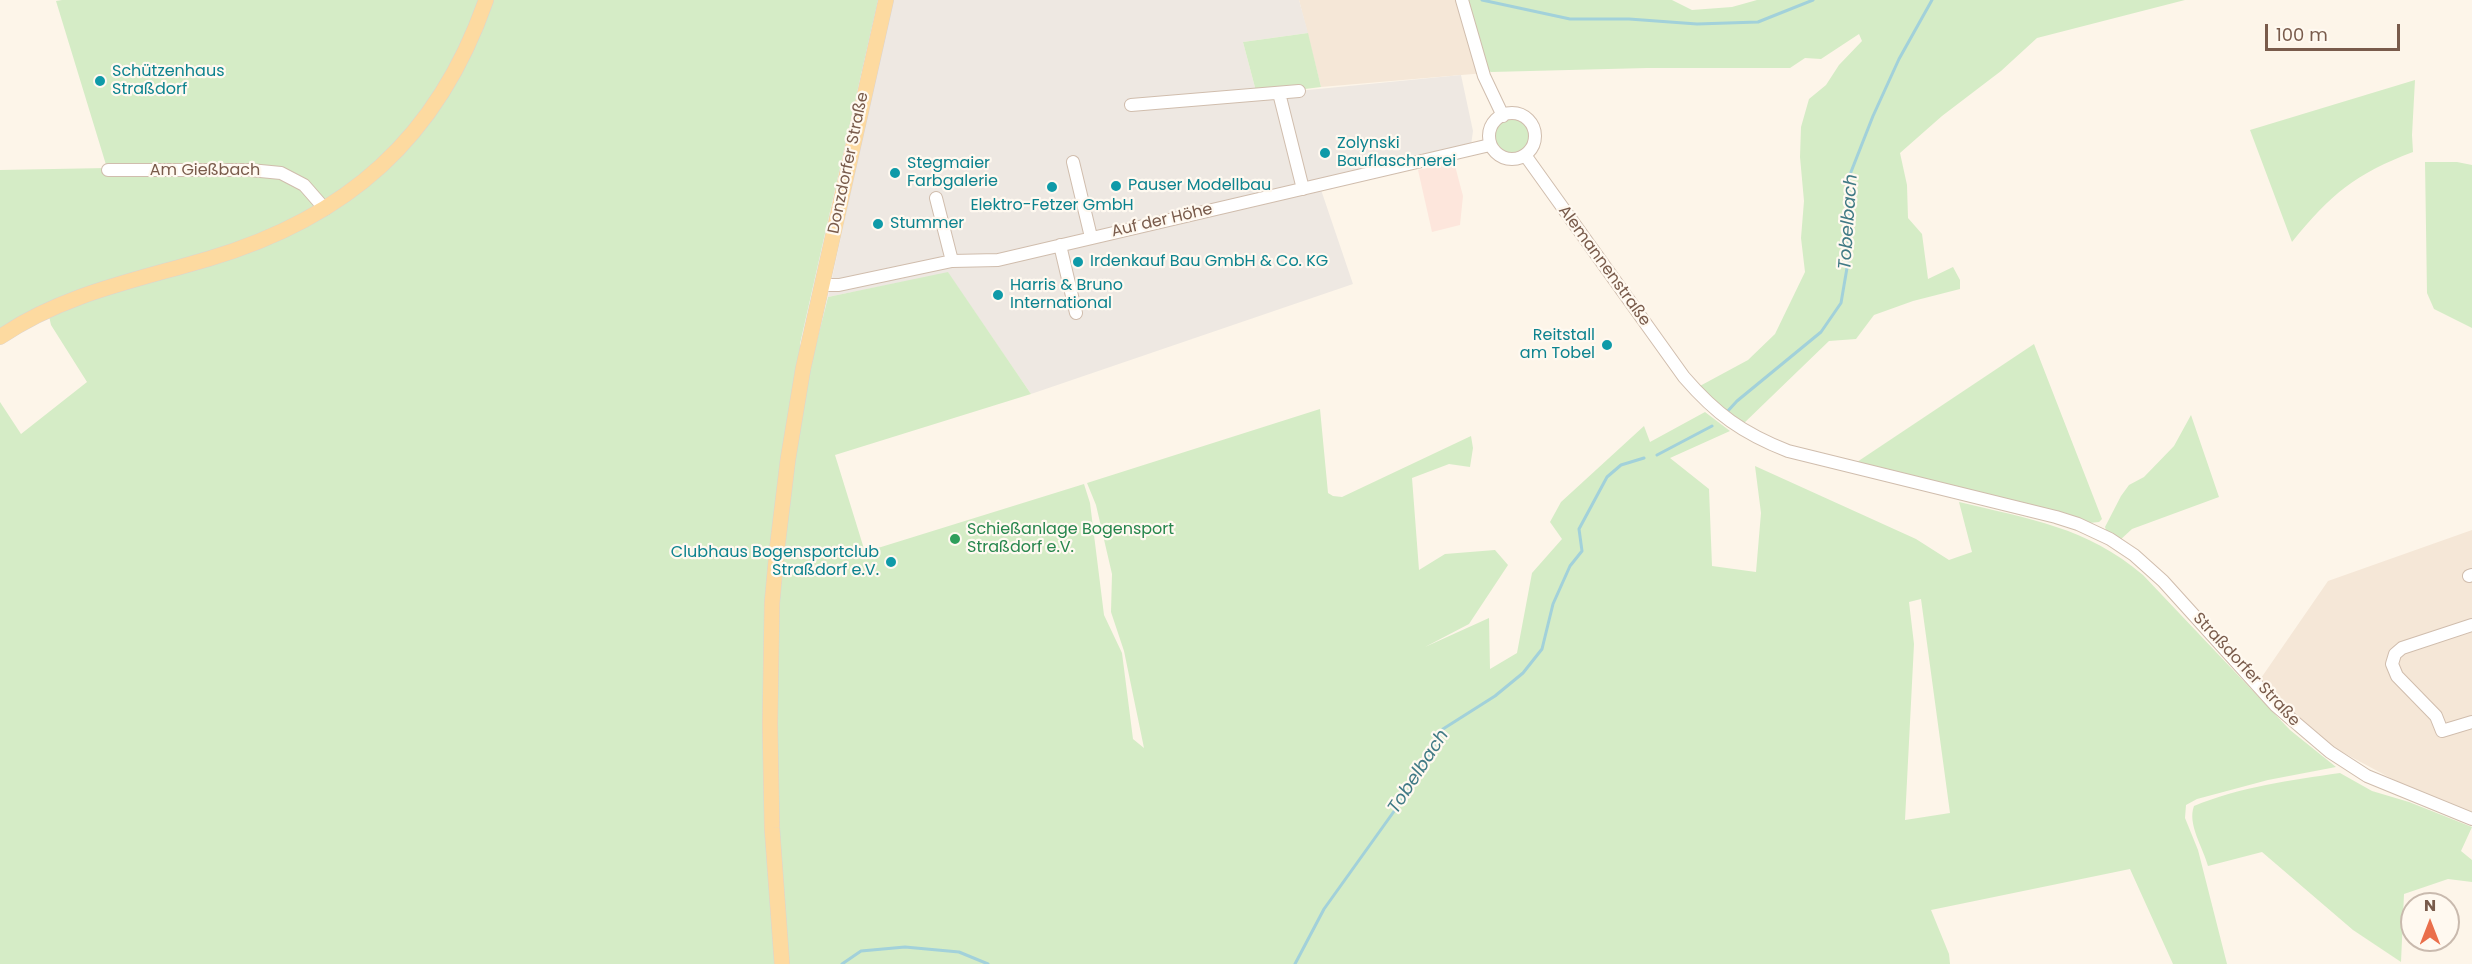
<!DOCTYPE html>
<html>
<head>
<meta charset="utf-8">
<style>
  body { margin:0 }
  #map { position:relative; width:2472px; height:964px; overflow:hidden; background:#fdf5e9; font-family:Poppins,sans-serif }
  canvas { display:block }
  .north { position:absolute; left:2400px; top:892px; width:60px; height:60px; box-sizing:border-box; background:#fff9f0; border:2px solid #c9baae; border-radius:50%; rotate:0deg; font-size:16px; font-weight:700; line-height:24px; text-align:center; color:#795b4b }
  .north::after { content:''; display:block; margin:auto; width:21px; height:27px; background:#ea6f4b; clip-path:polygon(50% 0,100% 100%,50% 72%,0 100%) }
  .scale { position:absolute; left:2265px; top:24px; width:135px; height:27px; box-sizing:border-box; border:3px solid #795b4b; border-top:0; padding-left:8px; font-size:18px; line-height:21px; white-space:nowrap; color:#795b4b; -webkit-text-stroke:4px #fff9f0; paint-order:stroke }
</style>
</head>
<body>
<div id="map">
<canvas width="2472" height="964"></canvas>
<div class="north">N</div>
<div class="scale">100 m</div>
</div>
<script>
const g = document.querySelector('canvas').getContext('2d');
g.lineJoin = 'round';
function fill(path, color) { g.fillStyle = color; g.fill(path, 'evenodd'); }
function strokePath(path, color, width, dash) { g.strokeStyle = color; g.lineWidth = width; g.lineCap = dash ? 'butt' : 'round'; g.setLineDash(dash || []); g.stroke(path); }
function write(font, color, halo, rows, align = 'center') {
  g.font = font + ' Poppins,sans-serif'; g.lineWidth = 4.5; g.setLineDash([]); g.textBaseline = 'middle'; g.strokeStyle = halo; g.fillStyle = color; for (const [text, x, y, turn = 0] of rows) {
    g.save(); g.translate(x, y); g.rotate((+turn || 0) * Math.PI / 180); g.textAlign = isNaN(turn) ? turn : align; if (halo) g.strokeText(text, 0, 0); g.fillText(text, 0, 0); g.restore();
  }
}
fill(new Path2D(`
  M 1299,0 L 1467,0 L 1485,73 L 1321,87 Z
  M 2472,530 L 2472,814 L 2409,788 L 2316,738 L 2259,681 L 2328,581 Z`), '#f5e7d7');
fill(new Path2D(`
  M 1454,162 L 1463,196 L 1460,225 L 1432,232 L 1418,170 Z`), '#fde6dc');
fill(new Path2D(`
  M 892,0 L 1299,0 L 1308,33 L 1243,42 L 1257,95 L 1461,75 L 1473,131 L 1471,145 L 1318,181 L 1353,284 L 1031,394 L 948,273 L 828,297 Z`), '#eee8e2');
fill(new Path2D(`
  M 62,0 L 479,0 L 462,48 L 420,117 L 361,176 L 293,222 L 0,331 L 0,170 L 107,168 L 56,1 Z
  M 491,0 L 878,0 L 800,344 L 803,369 L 809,373 L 828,297 L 948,272 L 1031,394 L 835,455 L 865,552 L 1084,484 L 1090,503 L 1104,615 L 1122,653 L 1133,739 L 1144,748 L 1124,651 L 1111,612 L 1112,574 L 1096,505 L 1087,483 L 1320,409 L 1328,493 L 1333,496 L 1342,497 L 1471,436 L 1473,448 L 1470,467 L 1449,464 L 1412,478 L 1419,570 L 1445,554 L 1495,550 L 1508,565 L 1469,624 L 1425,647 L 1489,618 L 1490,669 L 1517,653 L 1532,573 L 1562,539 L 1550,522 L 1561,502 L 1644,426 L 1650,442 L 1705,412 L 1730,431 L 1670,458 L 1709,489 L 1712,566 L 1756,572 L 1761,513 L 1755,466 L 1916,539 L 1949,560 L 1972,552 L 1959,502 C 2029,519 2087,527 2143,575 L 2290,730 L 2336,767 L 2268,780 L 2197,799 L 2186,805 L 2185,818 L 2198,850 L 2227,964 L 2173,964 L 2130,869 L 1931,910 L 1949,954 L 1950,964 L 0,964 L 0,402 L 21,434 L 87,382 L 51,325 L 49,316 L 106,293 L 241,254 L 397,156 ZM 1921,599 L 1950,813 L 1905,820 L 1914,644 L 1909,602 Z
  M 1467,0 L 1672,0 L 1692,10 L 1732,7 L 1757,0 L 2185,0 L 2037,38 L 2001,71 L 1942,116 L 1900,153 L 1907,185 L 1908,218 L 1922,234 L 1928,279 L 1953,267 L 1960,280 L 1960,289 L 1913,301 L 1874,315 L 1856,339 L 1829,341 L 1741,426 L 1698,387 L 1748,360 L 1775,334 L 1805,272 L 1801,238 L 1804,201 L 1800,157 L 1801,127 L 1809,99 L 1826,85 L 1839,65 L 1862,41 L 1859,34 L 1821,59 L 1805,58 L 1790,68 L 1647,68 L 1491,72 L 1484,69 Z
  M 1308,33 L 1321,87 L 1257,95 L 1243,42 Z
  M 2415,80 L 2412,135 L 2413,152 C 2355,174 2331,194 2292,242 L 2250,130 Z
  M1493 136a19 19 0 1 1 38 0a19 19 0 1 1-38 0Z
  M 2425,162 L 2457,162 L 2472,165 L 2472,328 L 2434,309 L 2427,293 Z
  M 2034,344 L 2102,519 L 2099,522 L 2089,523 L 2032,505 L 1857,462 Z
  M 2191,415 L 2219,497 L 2132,529 L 2119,541 L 2107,533 L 2105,527 L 2121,496 L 2129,485 L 2144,477 L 2174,446 Z
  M 2340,773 L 2372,791 L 2409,802 L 2472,827 L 2461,851 L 2472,860 L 2472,882 L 2448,879 L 2404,894 L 2401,962 L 2353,930 L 2262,852 L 2208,866 C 2203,847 2187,824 2194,806 C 2240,787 2291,780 2340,773 Z`), '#d5ecc6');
strokePath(new Path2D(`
  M 1482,0 L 1570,19 L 1629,19 L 1697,24 L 1758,22 L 1813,0
  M 1726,413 L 1737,401 L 1821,332 L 1841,303 L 1848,262 L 1849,177 L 1873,116 L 1899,59 L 1932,0
  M 1657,455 L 1712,426
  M 842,964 L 861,951 L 905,947 L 959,952 L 988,964
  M 1295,964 L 1324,909 L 1410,789 L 1443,729 L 1495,696 L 1523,673 L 1542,649 L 1553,604 L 1570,566 L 1582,551 L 1579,529 L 1607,477 L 1621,465 L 1644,458`), '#a2d1da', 3);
const minor = new Path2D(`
  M 1462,0 L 1484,76 L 1503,116
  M 1279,93 L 1303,189
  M 1131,105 L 1299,91
  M1489 136a23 23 0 1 1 46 0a23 23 0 1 1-46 0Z
  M 1525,155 L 1684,377 C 1716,414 1742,433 1788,451 L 2056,517 L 2078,524 L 2110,539 L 2134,555 L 2163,581 L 2276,706 L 2330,752 L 2367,776 L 2472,819
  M 1073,162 L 1091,237
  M 108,170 L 250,170 L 281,173 L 304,185 L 325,209
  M 936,198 L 952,261
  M 1060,245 L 1076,313
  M 823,285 L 839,285 L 952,261 L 998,260 L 1490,145
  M 2469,576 L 2472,575
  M 2472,625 L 2402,648 L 2395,654 L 2392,664 L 2397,676 L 2436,716 L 2442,731 L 2472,722`);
const major = new Path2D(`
  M 0,337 C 63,294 137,280 208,259 C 347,218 438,138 486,0
  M 782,964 L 772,828 L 770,724 L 772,603 L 777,549 L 788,459 L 803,369 L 886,0`);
strokePath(minor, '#d0bdad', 14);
strokePath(major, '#dcd4d0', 16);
strokePath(minor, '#fff', 12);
strokePath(major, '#fddaa0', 15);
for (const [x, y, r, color] of [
  [100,81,6,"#0f9aa8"],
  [1325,153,6,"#0f9aa8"],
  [895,173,6,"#0f9aa8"],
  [1116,186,6,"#0f9aa8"],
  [1052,187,6,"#0f9aa8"],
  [878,224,6,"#0f9aa8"],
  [1078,262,6,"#0f9aa8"],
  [998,295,6,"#0f9aa8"],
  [1607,345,6,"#0f9aa8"],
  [955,539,6,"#2e9e5b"],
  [891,562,6,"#0f9aa8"]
]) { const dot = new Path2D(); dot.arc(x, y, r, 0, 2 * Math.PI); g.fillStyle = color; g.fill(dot); strokePath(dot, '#fff9f0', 2); }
write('16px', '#0d838f', '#fff9f0', [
  ["Schützenhaus",112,72],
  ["Straßdorf",112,90],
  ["Zolynski",1337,144],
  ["Bauflaschnerei",1337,162],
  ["Stegmaier",907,164],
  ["Farbgalerie",907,182],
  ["Pauser Modellbau",1128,186],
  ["Elektro-Fetzer GmbH",1052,206,"center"],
  ["Stummer",890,224],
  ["Irdenkauf Bau GmbH & Co. KG",1090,262],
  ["Harris & Bruno",1010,286],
  ["International",1010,304],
  ["Reitstall",1595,336,"right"],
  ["am Tobel",1595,354,"right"],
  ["Clubhaus Bogensportclub",879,553,"right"],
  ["Straßdorf e.V.",879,571,"right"]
], 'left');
write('16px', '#795b4b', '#fff9f0', [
  ["Donzdorfer Straße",849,163,-78],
  ["Am Gießbach",205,171],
  ["Auf der Höhe",1162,221,-13],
  ["Alemannenstraße",1604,266,54],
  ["Straßdorfer Straße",2246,670,47]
]);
write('16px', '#27864d', '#fff9f0', [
  ["Schießanlage Bogensport",967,530],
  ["Straßdorf e.V.",967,548]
], 'left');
write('italic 18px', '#407a85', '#fff9f0', [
  ["Tobelbach",1849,222,-86],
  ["Tobelbach",1419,772,-57]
]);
</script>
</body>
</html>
